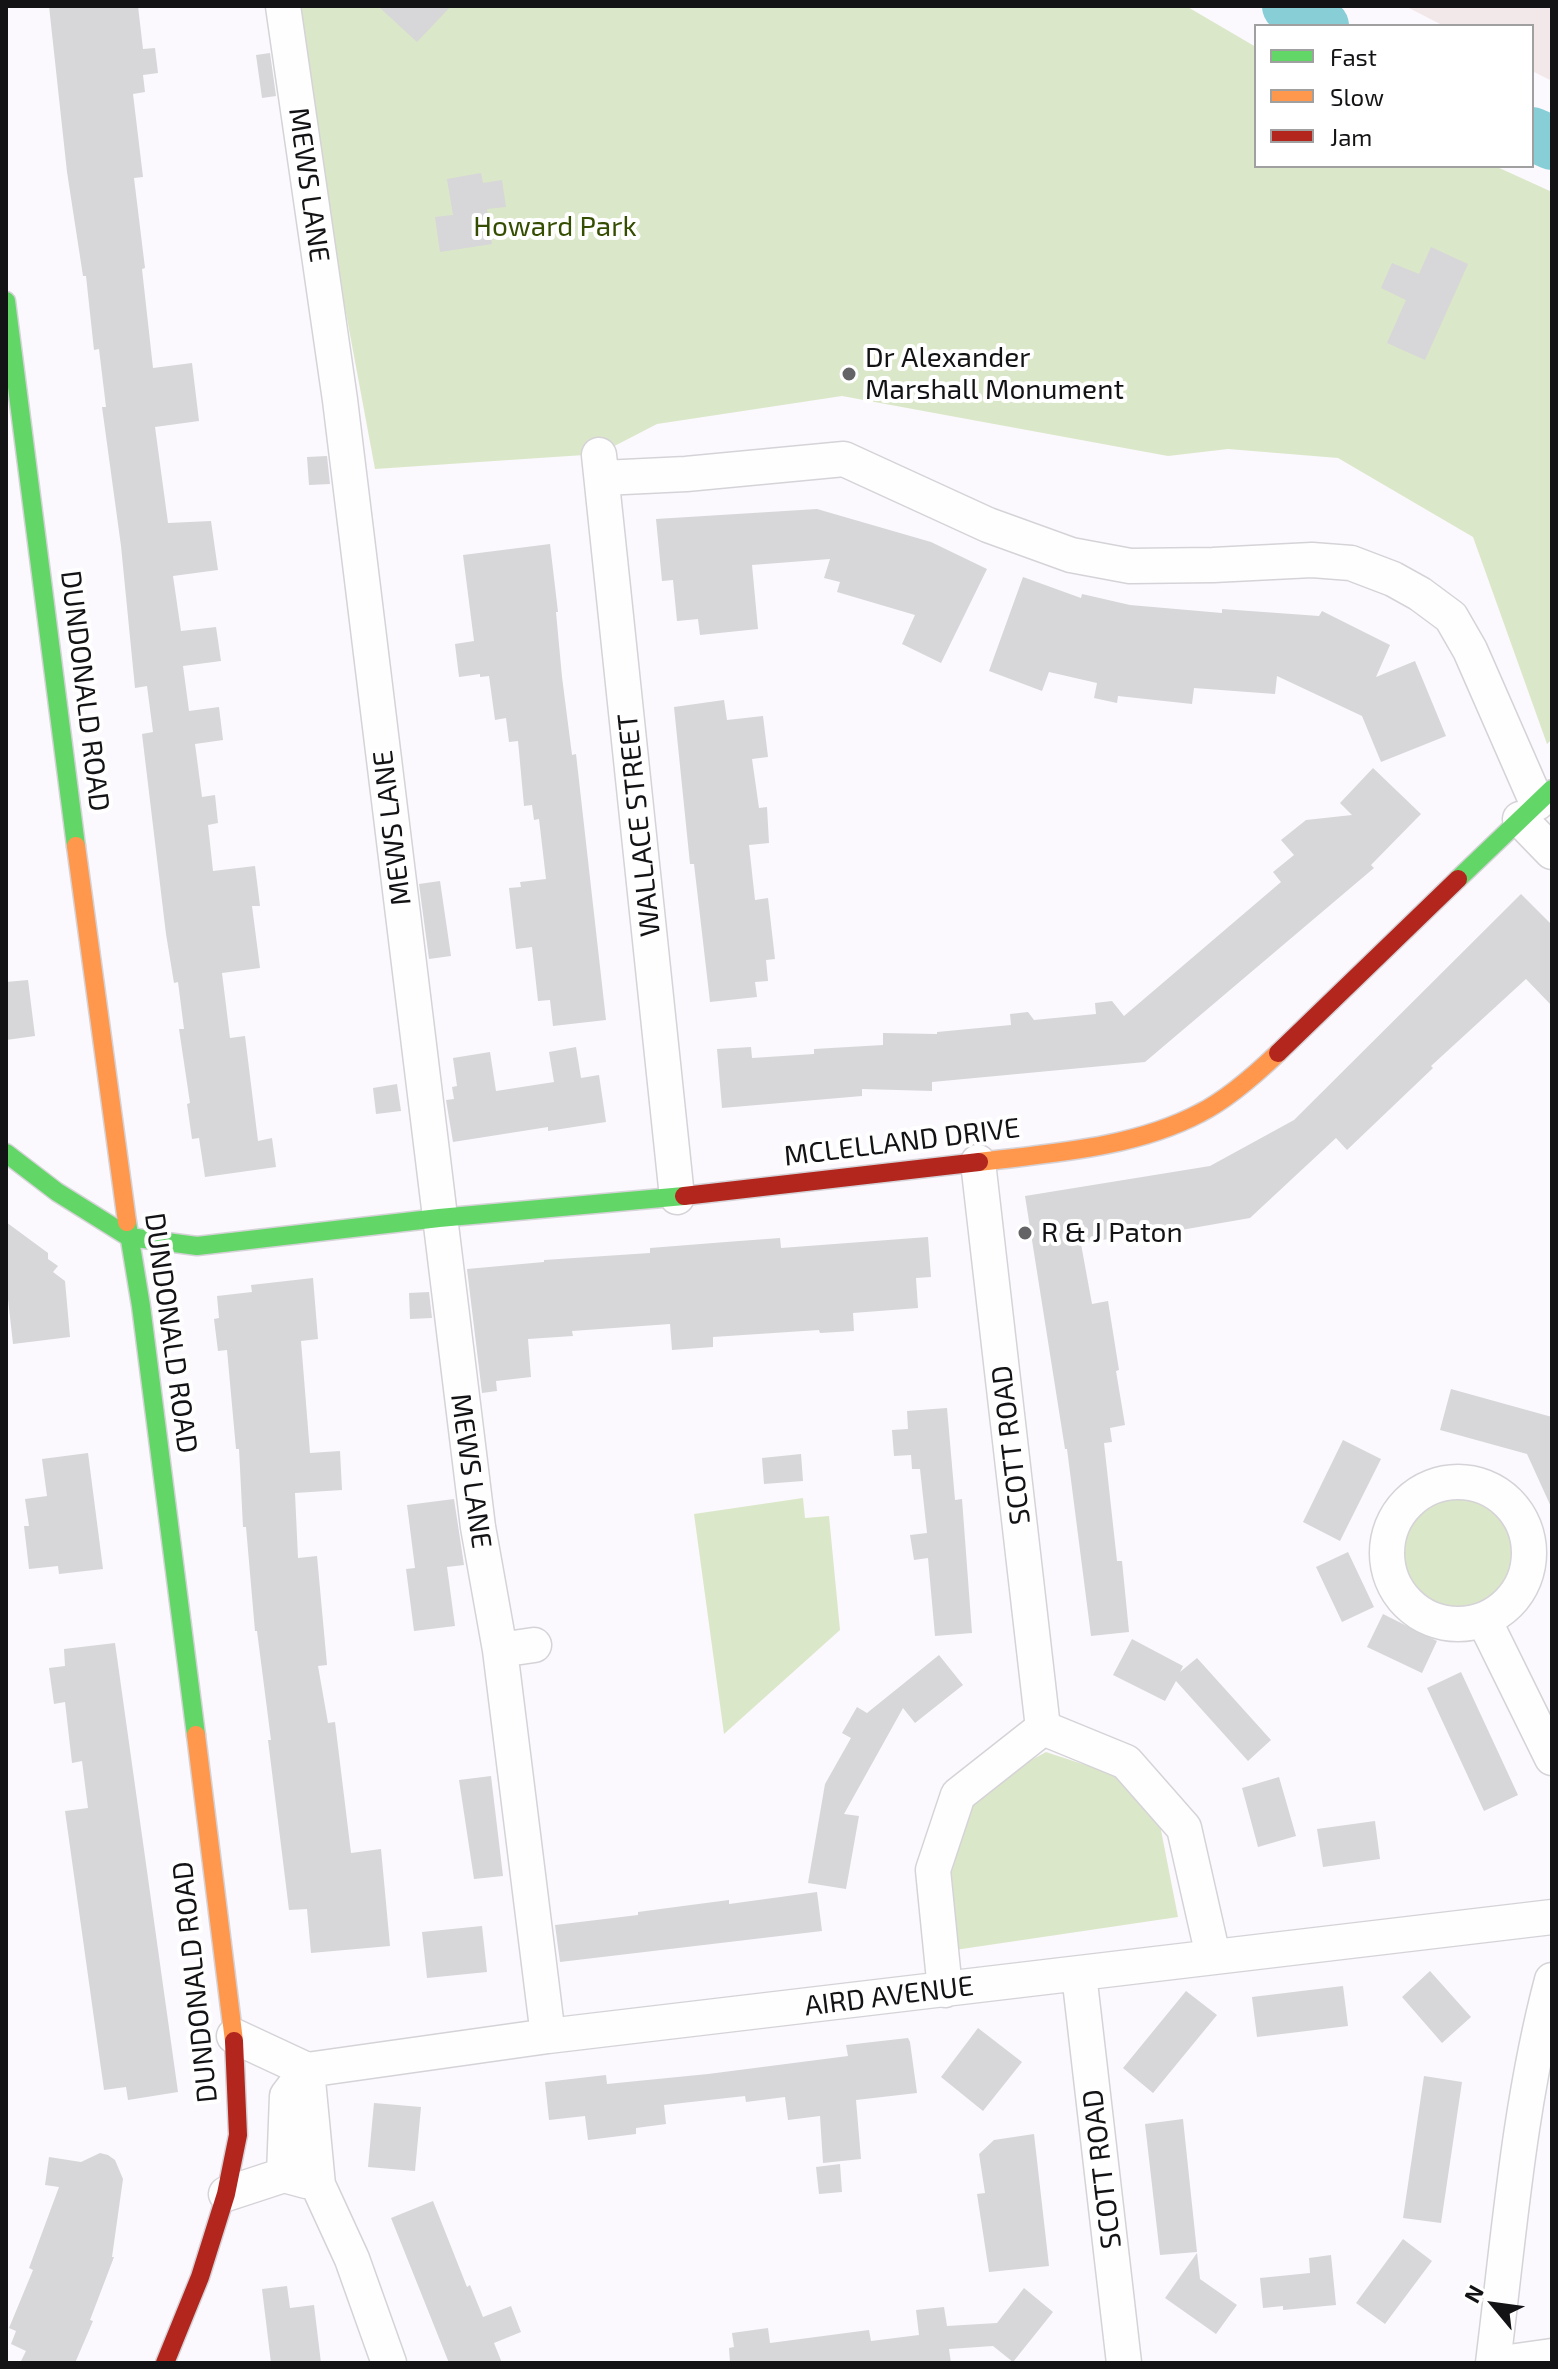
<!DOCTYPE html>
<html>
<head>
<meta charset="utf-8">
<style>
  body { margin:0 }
  #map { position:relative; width:1558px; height:2369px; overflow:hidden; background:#fbf9fd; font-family:"Exo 2",sans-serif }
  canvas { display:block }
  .frame { position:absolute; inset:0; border:8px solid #131215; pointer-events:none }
  .legend { position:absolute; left:1254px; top:24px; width:280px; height:144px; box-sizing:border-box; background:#fff; border:2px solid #a1a0a1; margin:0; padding:10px 14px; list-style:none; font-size:24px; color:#131215 }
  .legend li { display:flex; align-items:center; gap:16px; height:40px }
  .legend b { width:40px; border:2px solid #a1a0a1 }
  .north { position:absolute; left:1454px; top:2265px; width:80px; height:80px; -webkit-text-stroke:6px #fff; paint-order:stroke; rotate:299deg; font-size:22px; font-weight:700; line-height:32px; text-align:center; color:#131215 }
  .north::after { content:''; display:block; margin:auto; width:28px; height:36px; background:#131215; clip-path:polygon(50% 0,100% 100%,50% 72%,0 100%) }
</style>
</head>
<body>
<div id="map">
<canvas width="1558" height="2369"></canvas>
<div class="frame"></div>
<ul class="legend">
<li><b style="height:10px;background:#63d668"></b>Fast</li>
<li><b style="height:10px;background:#ff974d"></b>Slow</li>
<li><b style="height:10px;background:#b3261e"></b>Jam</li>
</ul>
<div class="north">N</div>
</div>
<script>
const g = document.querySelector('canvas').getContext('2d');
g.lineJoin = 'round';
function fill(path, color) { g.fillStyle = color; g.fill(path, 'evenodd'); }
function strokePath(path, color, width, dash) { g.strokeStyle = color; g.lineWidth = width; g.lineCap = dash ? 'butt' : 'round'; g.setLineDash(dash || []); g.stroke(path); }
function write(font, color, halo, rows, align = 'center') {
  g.font = font + ' "Exo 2",sans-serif'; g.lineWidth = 8; g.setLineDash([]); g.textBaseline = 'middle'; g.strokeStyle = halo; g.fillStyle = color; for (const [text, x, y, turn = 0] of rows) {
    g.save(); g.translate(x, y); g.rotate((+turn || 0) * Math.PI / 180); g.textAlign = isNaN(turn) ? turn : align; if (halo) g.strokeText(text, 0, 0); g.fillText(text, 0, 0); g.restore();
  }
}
fill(new Path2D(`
  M 1405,6 L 1552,6 L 1552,81 L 1532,71 L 1532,26 L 1444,26 Z`), '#f2e8e9');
fill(new Path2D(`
  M 289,6 L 1186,6 L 1256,47 L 1256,166 L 1495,166 L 1552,192 L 1552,739 L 1547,744 L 1473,537 L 1338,458 L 1228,449 L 1168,456 L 842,396 L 657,424 L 599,454 L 375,469 Z
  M1399 1552a58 58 0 1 1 116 0a58 58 0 1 1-116 0Z
  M 803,1498 L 805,1518 L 829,1516 L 840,1630 L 724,1734 L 694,1514 Z
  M 1046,1752 L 1113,1774 L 1160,1825 L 1178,1917 L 955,1950 L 949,1841 L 982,1787 Z`), '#dbe7c9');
strokePath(new Path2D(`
  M 1289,6 L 1322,26
  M 1532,134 L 1552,143`), '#88ced7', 54);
fill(new Path2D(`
  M 49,6 L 138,6 L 143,49 L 155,48 L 158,73 L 143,75 L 145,92 L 133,94 L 143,177 L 134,178 L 145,268 L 142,269 L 153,368 L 192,363 L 199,421 L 155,427 L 168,523 L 211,521 L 218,570 L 173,576 L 181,631 L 216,627 L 221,661 L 183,666 L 189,711 L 219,707 L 223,740 L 195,744 L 202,797 L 215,795 L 218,823 L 208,825 L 213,871 L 255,866 L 260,906 L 252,906 L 260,968 L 222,973 L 230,1038 L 245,1036 L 258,1141 L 272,1138 L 276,1167 L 205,1177 L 199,1138 L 192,1139 L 187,1104 L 190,1103 L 179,1029 L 184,1029 L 178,982 L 174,983 L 166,934 L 142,734 L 153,732 L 147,686 L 135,688 L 121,546 L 102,407 L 106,407 L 99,349 L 94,350 L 86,276 L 83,276 L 67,172 Z
  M 378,6 L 451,6 L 417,42 Z
  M 270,53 L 276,96 L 262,98 L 256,55 Z
  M 481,173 L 483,183 L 502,180 L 506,207 L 487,209 L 492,244 L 440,252 L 435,217 L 453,215 L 447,179 Z
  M 1431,247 L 1468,264 L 1425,360 L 1387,343 L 1406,300 L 1381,288 L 1392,263 L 1419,274 Z
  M 327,456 L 330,484 L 309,485 L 307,457 Z
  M 817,509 L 931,542 L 987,569 L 941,663 L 902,644 L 915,615 L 837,592 L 840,582 L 824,578 L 830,559 L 752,565 L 758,629 L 700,635 L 698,619 L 677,621 L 673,580 L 662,581 L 656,519 Z
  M 550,544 L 558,612 L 556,612 L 562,677 L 572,755 L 576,754 L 606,1020 L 553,1026 L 550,1000 L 538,1001 L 532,947 L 516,949 L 509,888 L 521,887 L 520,882 L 546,879 L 539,819 L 534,820 L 532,805 L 524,806 L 518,741 L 509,742 L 506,718 L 495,720 L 489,676 L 480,677 L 480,674 L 459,677 L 455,644 L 474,641 L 463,555 Z
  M 1023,577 L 1081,598 L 1082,594 L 1130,605 L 1222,613 L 1222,609 L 1319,616 L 1322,611 L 1390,645 L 1376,677 L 1415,661 L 1446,736 L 1381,762 L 1362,716 L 1277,676 L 1275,694 L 1194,688 L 1192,704 L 1118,696 L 1117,703 L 1094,698 L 1097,683 L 1049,672 L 1042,691 L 989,671 Z
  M 724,700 L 727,720 L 763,716 L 768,757 L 752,759 L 759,808 L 767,807 L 769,843 L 749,845 L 755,900 L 768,898 L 775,959 L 766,960 L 768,981 L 755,982 L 757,997 L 710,1002 L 694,864 L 690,864 L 674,707 Z
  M 1373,768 L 1421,814 L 1371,865 L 1374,868 L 1145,1062 L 932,1082 L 932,1091 L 862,1089 L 862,1096 L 722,1108 L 717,1049 L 751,1047 L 752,1058 L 814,1054 L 814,1049 L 883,1045 L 883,1033 L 937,1034 L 937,1032 L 1011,1025 L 1010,1014 L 1028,1012 L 1034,1020 L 1096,1014 L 1095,1003 L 1112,1001 L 1124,1016 L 1281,882 L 1273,872 L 1294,855 L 1281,840 L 1306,820 L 1352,815 L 1340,803 Z
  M 440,881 L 451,956 L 429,959 L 419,884 Z
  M 1521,894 L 1552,925 L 1552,1006 L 1526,979 L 1431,1066 L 1433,1068 L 1347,1150 L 1336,1138 L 1250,1218 L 1158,1234 L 1157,1230 L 1081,1244 L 1092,1304 L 1108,1301 L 1119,1370 L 1116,1371 L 1125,1425 L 1110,1428 L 1112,1442 L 1104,1443 L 1117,1561 L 1122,1561 L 1129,1632 L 1091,1636 L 1067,1449 L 1065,1449 L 1025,1196 L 1210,1166 L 1294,1120 Z
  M 28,980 L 35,1036 L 6,1040 L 6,982 Z
  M 576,1047 L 581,1078 L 599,1075 L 606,1122 L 548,1131 L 548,1127 L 453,1142 L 446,1100 L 454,1099 L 452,1087 L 457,1086 L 453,1058 L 490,1052 L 496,1091 L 554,1082 L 549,1052 Z
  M 397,1084 L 401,1111 L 376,1114 L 373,1088 Z
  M 6,1222 L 48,1253 L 48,1259 L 58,1266 L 53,1272 L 65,1281 L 70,1337 L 13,1344 L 6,1281 Z
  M 928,1237 L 931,1277 L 916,1278 L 918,1308 L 853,1313 L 854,1331 L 820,1333 L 819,1330 L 713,1337 L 713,1347 L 672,1350 L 670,1324 L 572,1331 L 573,1336 L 528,1339 L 531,1377 L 496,1381 L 497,1391 L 482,1393 L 467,1269 L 544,1262 L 544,1260 L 650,1253 L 650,1248 L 726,1242 L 780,1238 L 781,1248 Z
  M 313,1278 L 318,1339 L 301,1341 L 310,1453 L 340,1451 L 342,1490 L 295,1493 L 298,1558 L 317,1556 L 327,1665 L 318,1666 L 328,1723 L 335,1722 L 351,1853 L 381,1849 L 390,1946 L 311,1953 L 307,1909 L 289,1910 L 268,1740 L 271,1740 L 257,1631 L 255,1631 L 246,1527 L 243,1527 L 239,1449 L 236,1449 L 227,1350 L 218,1351 L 214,1319 L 219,1318 L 217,1296 L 252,1292 L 251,1285 Z
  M 429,1292 L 432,1318 L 410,1319 L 409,1293 Z
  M 1451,1389 L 1552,1417 L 1552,1509 L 1527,1454 L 1440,1430 Z
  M 947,1408 L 955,1500 L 962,1499 L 972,1633 L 935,1636 L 928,1558 L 914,1560 L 910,1535 L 927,1533 L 920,1469 L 912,1469 L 911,1455 L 894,1456 L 892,1430 L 908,1429 L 907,1411 Z
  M 1343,1440 L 1381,1459 L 1340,1541 L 1303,1522 Z
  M 88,1453 L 103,1569 L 59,1574 L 58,1566 L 29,1569 L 24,1526 L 29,1526 L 25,1499 L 47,1496 L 42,1459 Z
  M 801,1454 L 803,1481 L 764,1484 L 762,1458 Z
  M 454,1499 L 464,1565 L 447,1567 L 455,1626 L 414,1631 L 406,1569 L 415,1568 L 407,1505 Z
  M 1348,1552 L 1374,1607 L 1342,1622 L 1316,1567 Z
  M 1383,1614 L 1437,1641 L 1422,1673 L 1367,1647 Z
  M 1132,1639 L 1183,1666 L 1180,1672 L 1197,1658 L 1271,1740 L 1248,1761 L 1176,1681 L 1165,1701 L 1113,1675 Z
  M 115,1643 L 178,2092 L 128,2100 L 126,2087 L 104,2090 L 65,1811 L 88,1808 L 82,1761 L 72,1763 L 65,1702 L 54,1704 L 49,1668 L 65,1666 L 64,1649 Z
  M 939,1655 L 963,1685 L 915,1723 L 903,1708 L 844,1814 L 859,1816 L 846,1889 L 808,1883 L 825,1784 L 851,1738 L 842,1733 L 857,1707 L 867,1713 Z
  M 1461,1672 L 1518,1795 L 1484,1811 L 1427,1688 Z
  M 491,1776 L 503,1876 L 474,1879 L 459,1780 Z
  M 1279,1777 L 1296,1836 L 1258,1847 L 1242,1788 Z
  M 1375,1821 L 1380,1859 L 1323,1867 L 1317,1829 Z
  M 817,1892 L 822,1931 L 560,1962 L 555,1925 L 638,1915 L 638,1912 L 683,1906 L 729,1900 L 729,1904 Z
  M 482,1926 L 487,1972 L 427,1978 L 422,1932 Z
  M 1430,1971 L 1471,2017 L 1442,2043 L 1402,1997 Z
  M 1343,1986 L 1348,2026 L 1257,2037 L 1252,1997 Z
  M 1186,1991 L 1217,2015 L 1153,2093 L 1123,2068 Z
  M 978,2028 L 1022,2062 L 983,2111 L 941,2077 Z
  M 908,2038 L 910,2042 L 917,2093 L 856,2100 L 861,2159 L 823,2163 L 820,2116 L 788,2120 L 785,2097 L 746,2102 L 745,2096 L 664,2105 L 666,2124 L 636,2128 L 636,2134 L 588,2140 L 585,2116 L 549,2120 L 545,2082 L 606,2075 L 607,2084 L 708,2074 L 848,2056 L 846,2045 Z
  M 1424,2076 L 1462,2082 L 1441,2223 L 1403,2218 Z
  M 374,2103 L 421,2107 L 415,2171 L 368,2167 Z
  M 1183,2119 L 1197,2252 L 1160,2255 L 1145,2124 Z
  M 1034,2134 L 1049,2266 L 989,2272 L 977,2194 L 985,2193 L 979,2154 L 994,2140 Z
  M 100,2153 L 108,2155 L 115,2160 L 123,2179 L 112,2257 L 114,2257 L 90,2320 L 93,2321 L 75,2363 L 20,2363 L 26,2351 L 11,2344 L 16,2331 L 9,2328 L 33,2270 L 29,2268 L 59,2187 L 45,2185 L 49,2157 L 81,2162 Z
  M 840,2164 L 842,2192 L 819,2194 L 816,2167 Z
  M 433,2201 L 467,2287 L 470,2285 L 483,2317 L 511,2306 L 521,2332 L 494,2343 L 502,2363 L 449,2363 L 391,2218 Z
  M 1403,2239 L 1432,2261 L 1385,2324 L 1356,2303 Z
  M 1197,2253 L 1200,2279 L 1237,2305 L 1216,2334 L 1165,2298 Z
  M 1331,2255 L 1336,2305 L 1283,2310 L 1283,2306 L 1263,2308 L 1260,2278 L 1310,2273 L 1309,2258 Z
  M 287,2286 L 290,2308 L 314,2305 L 321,2363 L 271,2363 L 262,2289 Z
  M 1024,2288 L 1053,2312 L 1013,2362 L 993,2346 L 949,2349 L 951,2363 L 730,2363 L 729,2348 L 734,2347 L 732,2333 L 768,2328 L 770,2343 L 869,2330 L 871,2341 L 919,2335 L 916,2310 L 944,2307 L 947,2326 L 997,2323 Z`), '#d7d6d9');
const street = new Path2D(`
  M 283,6 L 340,400 L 478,1527 L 500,1650 L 548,2036
  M 599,455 L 677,1197
  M 603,478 L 686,474 L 844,459 L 988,525 L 1071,555 L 1130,566 L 1213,565 L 1312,560 L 1351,563 L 1393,579 L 1420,594 L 1451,617 L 1470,650 L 1537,803
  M 1520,819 L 1552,852
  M 978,1162 L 1043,1728
  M1387 1553a71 71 0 1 1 142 0a71 71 0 1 1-142 0Z
  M 1484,1620 L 1552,1758
  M 500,1650 L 534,1645
  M 1079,1974 L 1124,2363
  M 945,1990 L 933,1870 L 958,1795 L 1043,1728 L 1126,1762 L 1184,1828 L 1213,1956
  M 234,2036 L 307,2070 L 548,2036 L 1552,1917
  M 307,2070 L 318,2185 L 352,2259 L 389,2363
  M 284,2175 L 287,2096 L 306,2071
  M 226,2194 L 284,2175 L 306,2181
  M 1493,2363 C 1509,2235 1519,2104 1552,1980
  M 1502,2363 L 1552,2356`);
const fast = new Path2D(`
  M 6,301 L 76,846
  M 1458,879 L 1552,789
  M 6,1153 L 57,1192 L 129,1237 L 197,1246 L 439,1218 L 684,1196
  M 127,1222 L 141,1306 L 196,1735`);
const slow = new Path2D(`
  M 76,846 L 127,1222
  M 979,1162 C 1052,1153 1134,1148 1200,1113 C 1226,1100 1257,1073 1278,1053
  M 196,1735 L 234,2041`);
const jam = new Path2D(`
  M 1278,1053 L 1458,879
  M 684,1196 L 979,1162
  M 165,2363 L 200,2277 L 226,2194 L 238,2135 L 234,2041`);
strokePath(street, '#d5d3d7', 37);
strokePath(fast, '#d5d3d7', 21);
strokePath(slow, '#d5d3d7', 21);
strokePath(jam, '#d5d3d7', 21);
strokePath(street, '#fefeff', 34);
strokePath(fast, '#63d668', 18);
strokePath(slow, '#ff974d', 18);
strokePath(jam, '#b3261e', 18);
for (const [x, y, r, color] of [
  [849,374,8,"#646366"],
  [1025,1233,8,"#646366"]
]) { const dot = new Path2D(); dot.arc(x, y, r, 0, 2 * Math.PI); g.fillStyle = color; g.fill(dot); strokePath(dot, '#fff', 3); }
write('28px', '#131215', '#fff', [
  ["MEWS LANE",309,185,82],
  ["DUNDONALD ROAD",85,691,83],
  ["WALLACE STREET",639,825,-96],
  ["MEWS LANE",392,828,-97],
  ["MCLELLAND DRIVE",902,1142,-7],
  ["DUNDONALD ROAD",171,1333,82],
  ["SCOTT ROAD",1011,1445,-97],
  ["MEWS LANE",471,1471,82],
  ["DUNDONALD ROAD",195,1982,-96],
  ["AIRD AVENUE",889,1996,-7],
  ["SCOTT ROAD",1102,2169,-97]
]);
write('28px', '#354d00', '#fff', [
  ["Howard Park",555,227]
]);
write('28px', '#131215', '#fff', [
  ["Dr Alexander",865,358],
  ["Marshall Monument",865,390],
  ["R & J Paton",1041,1233]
], 'left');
</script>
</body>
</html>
